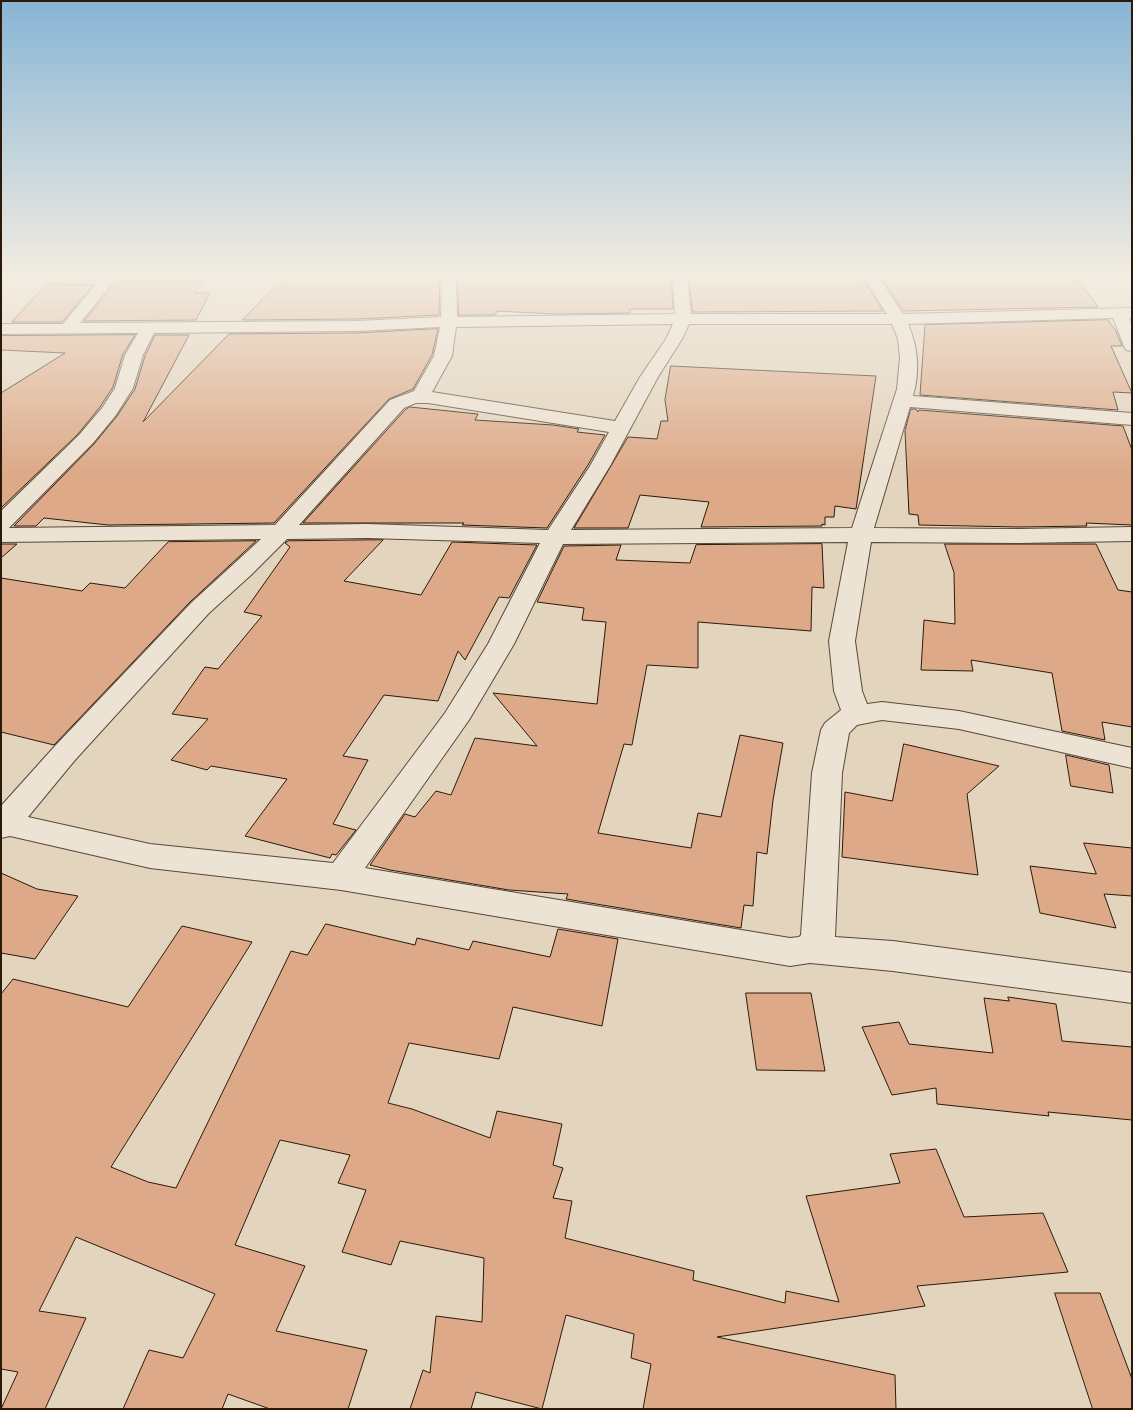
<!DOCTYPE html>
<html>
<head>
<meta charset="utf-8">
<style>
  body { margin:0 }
  #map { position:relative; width:1133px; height:1410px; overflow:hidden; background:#e3d4bd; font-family:"EB Garamond",serif }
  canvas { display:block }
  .frame { position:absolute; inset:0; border:2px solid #2b1a0a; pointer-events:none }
</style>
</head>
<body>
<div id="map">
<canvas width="1133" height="1410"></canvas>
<div class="frame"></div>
</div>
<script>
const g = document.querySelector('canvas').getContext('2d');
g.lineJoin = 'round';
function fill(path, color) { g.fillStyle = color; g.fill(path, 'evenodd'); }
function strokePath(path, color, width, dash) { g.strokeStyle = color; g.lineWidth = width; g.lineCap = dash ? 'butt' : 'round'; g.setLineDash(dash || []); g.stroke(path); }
const building = new Path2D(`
  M 285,276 L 440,276 L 439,315 L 357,319 L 243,320 Z
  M 458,276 L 495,276 L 496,278 L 671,276 L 673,309 L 630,309 L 630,313 L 556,314 L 497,311 L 495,315 L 459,315 Z
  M 689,276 L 861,276 L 883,311 L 693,312 Z
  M 880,276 L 1075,276 L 1098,307 L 904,311 Z
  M 203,281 L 195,293 L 210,293 L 196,320 L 84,321 L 113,286 L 118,286 L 121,282 Z
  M 47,284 L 93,285 L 62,322 L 12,322 Z
  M 1108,320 L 1116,331 L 1122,346 L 1111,346 L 1132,393 L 1113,392 L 1118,410 L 920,395 L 925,325 Z
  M 438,329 L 432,355 L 413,389 L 389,399 L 274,523 L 108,525 L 44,518 L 36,526 L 14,526 L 94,444 L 117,416 L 135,389 L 145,356 L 155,335 L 189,335 L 143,422 L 229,334 L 357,333 Z
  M 135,335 L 123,354 L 113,387 L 100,407 L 78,434 L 1,508 L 1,393 L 65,353 L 1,350 L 1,336 Z
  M 671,366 L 876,376 L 856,509 L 835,506 L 834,517 L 825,517 L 825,525 L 822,524 L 822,526 L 701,527 L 709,502 L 640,495 L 628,528 L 574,528 L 628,437 L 657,439 L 661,421 L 668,421 L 665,400 Z
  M 410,407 L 478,414 L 475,420 L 553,425 L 579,429 L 577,432 L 605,435 L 588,465 L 547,528 L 462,525 L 464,523 L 303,523 L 405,410 Z
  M 911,409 L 916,409 L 918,412 L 919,410 L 1123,426 L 1132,450 L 1132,525 L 1086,523 L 1087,526 L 1019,527 L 919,525 L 918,515 L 909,514 L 905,431 Z
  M 383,540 L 344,581 L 421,595 L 452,542 L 537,545 L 509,598 L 499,597 L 465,660 L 458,651 L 438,701 L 384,695 L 343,756 L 368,760 L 333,824 L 356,830 L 336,855 L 332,854 L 330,858 L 245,836 L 287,779 L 211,766 L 207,770 L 171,760 L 208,719 L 172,714 L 205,667 L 218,669 L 262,616 L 244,612 L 290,547 L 285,543 L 288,541 Z
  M 256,541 L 190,602 L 54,745 L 1,732 L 1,578 L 82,591 L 90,583 L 125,588 L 168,542 Z
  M 1,544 L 17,544 L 1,558 Z
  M 822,544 L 824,588 L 812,587 L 811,631 L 698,622 L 698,668 L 647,665 L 632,745 L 624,744 L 598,833 L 691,848 L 698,813 L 721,817 L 740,735 L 783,743 L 773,800 L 767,854 L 757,852 L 753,906 L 744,905 L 741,928 L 566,899 L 568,894 L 509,890 L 390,870 L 370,865 L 405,814 L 415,817 L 436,791 L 451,795 L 475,738 L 537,746 L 493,693 L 597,704 L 606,622 L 582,620 L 584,608 L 537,602 L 564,546 L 621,545 L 616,560 L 690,563 L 696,545 Z
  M 945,544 L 1096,544 L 1118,590 L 1132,592 L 1132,727 L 1102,722 L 1105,740 L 1062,731 L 1052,673 L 971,660 L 973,671 L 921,670 L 924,620 L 955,624 L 954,573 Z
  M 904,744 L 999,766 L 967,794 L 978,875 L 842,857 L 845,792 L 892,801 Z
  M 1066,755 L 1109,765 L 1113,793 L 1071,786 Z
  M 1084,843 L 1132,848 L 1132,896 L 1104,894 L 1116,928 L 1040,913 L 1030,866 L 1096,874 Z
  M 1,873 L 37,889 L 78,896 L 35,959 L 1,953 Z
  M 326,924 L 415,945 L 417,938 L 469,950 L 473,941 L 550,957 L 558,929 L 618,939 L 602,1026 L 513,1007 L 499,1059 L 409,1043 L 388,1103 L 412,1109 L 490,1138 L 497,1111 L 562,1124 L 553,1165 L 563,1168 L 553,1198 L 572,1201 L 565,1238 L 694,1271 L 693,1280 L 785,1303 L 786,1291 L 839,1302 L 806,1196 L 900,1183 L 890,1154 L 936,1149 L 964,1217 L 1043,1213 L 1068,1272 L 917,1286 L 925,1306 L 717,1337 L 895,1375 L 896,1409 L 643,1409 L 651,1364 L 631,1358 L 634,1334 L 566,1315 L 542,1409 L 476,1392 L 471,1409 L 410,1409 L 423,1370 L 430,1373 L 436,1316 L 482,1322 L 484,1258 L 400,1241 L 391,1265 L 342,1252 L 366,1190 L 338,1183 L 350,1155 L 280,1140 L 235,1245 L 305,1266 L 276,1331 L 367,1350 L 348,1409 L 270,1409 L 228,1394 L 222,1409 L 123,1409 L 149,1350 L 183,1358 L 215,1294 L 76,1237 L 39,1311 L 86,1318 L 45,1409 L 1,1409 L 18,1372 L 1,1369 L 1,994 L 13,979 L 128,1007 L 182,926 L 252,942 L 111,1167 L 148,1182 L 176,1188 L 291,951 L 307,955 Z
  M 746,993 L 811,993 L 825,1071 L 757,1070 Z
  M 1008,997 L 1056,1004 L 1062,1041 L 1132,1047 L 1132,1120 L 1048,1112 L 1049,1116 L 937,1104 L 936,1088 L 892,1095 L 862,1027 L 899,1022 L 909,1044 L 993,1053 L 984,998 L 1009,1001 Z
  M 1055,1293 L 1100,1293 L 1132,1379 L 1132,1409 L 1093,1409 Z`);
fill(building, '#dda988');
strokePath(building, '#2b1a0a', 1);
const minor = new Path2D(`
  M 103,276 L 118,276 L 80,323 L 357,321 L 441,317 L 442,276 L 456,276 L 457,317 L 675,314 L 673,276 L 687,276 L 691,314 L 887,314 L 863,276 L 878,276 L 903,314 L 1132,308 L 1132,318 L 1129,318 L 1132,325 L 1132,351 L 1126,350 L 1124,346 L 1113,318 L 908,324 C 918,347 920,372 913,396 L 1132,413 L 1132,425 L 910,407 L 874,528 L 1019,529 L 1132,527 L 1132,541 L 1019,543 L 871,542 L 855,641 L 862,691 L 867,704 L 882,702 L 959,711 L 1132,748 L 1132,768 L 959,729 L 882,720 L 857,725 L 849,733 L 842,773 L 835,937 L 893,941 L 1132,973 L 1132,1003 L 893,971 L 810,963 L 790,966 L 341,890 L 150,868 L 10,836 L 1,838 L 1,806 L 55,746 L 191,603 L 261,539 L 1,542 L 1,511 L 79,435 L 102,408 L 115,388 L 125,355 L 138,333 L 1,334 L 1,324 L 63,324 ZM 673,324 L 666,339 L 640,377 L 615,421 L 432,392 L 452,356 L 456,327 ZM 689,324 L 892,324 L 898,339 L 900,358 L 897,389 L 852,528 L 571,530 L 610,466 L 658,377 L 682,339 ZM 440,327 L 434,356 L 414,391 L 390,400 L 275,525 L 9,528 L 93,443 L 116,415 L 133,388 L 143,355 L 154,333 L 357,331 ZM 416,403 L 428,403 L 609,432 L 590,466 L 548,530 L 367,524 L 299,525 L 404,408 ZM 367,538 L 540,543 L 488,644 L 445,713 L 333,863 L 150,844 L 28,817 L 75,760 L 209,613 L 251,575 L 287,539 ZM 848,542 L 829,641 L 834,691 L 841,710 L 825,723 L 821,730 L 812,773 L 801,935 L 799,937 L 790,938 L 365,868 L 469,720 L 514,644 L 563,544 Z`);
strokePath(minor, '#594837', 2);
fill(minor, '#ede3d4');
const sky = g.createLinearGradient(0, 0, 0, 474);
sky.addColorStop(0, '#87b5d5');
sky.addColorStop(0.58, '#f2ece1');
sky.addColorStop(1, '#f2ece100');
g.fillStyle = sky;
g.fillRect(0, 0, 1133, 474);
</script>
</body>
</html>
